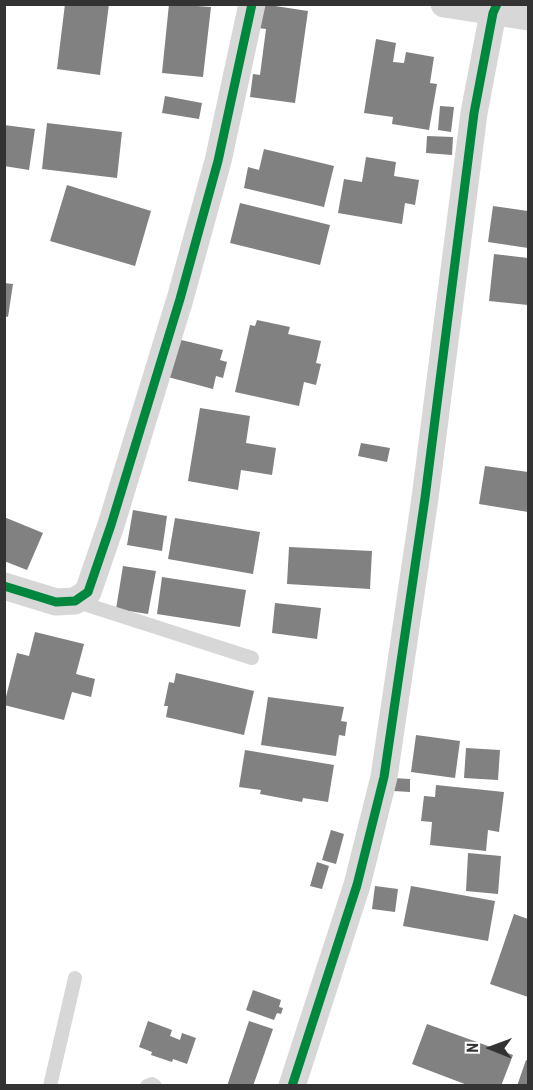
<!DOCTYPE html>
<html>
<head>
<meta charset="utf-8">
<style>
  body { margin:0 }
  #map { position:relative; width:533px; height:1090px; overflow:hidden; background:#fff; font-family:"Roboto Condensed",sans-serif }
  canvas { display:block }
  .frame { position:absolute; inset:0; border:6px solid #333; pointer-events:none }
  .north { position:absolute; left:461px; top:1018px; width:60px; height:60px; -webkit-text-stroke:4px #fff; paint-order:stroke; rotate:271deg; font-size:16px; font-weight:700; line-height:24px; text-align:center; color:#333 }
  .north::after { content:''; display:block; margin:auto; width:21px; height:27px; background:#333; clip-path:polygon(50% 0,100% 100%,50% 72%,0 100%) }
</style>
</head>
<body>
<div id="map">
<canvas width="533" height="1090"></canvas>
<div class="frame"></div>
<div class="north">N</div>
</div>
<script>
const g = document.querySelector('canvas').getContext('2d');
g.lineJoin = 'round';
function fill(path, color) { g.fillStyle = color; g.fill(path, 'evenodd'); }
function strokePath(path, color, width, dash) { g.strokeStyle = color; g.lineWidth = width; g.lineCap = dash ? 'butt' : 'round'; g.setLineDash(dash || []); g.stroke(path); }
fill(new Path2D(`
  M 65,4 L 109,4 L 100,75 L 57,69 Z
  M 169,4 L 211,7 L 203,77 L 162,73 Z
  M 262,4 L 308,11 L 295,103 L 250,97 L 253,74 L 260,75 L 266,29 L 258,28 Z
  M 376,39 L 396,43 L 393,62 L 404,63 L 406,52 L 434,57 L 430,83 L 437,84 L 429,130 L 392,124 L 393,117 L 364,113 Z
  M 165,96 L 202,103 L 199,119 L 162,113 Z
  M 440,106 L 454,107 L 451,132 L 438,130 Z
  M 47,123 L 122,132 L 117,178 L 42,169 Z
  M 4,125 L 35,129 L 29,170 L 4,166 Z
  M 427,136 L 453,137 L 452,155 L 426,153 Z
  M 264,149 L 334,166 L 324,207 L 244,188 L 248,167 L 259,170 Z
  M 366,157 L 396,162 L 394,176 L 419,180 L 415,205 L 405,203 L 402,224 L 338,213 L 344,179 L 362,182 Z
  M 67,185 L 151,211 L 135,266 L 50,241 Z
  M 240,203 L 330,225 L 320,265 L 230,243 Z
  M 493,206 L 528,211 L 528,248 L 488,242 Z
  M 494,254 L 528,258 L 528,305 L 489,301 Z
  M 4,283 L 13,284 L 8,317 L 4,316 Z
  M 257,320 L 290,327 L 288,334 L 321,341 L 316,363 L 321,364 L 316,385 L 304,382 L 299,406 L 235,392 L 250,325 L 255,326 Z
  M 173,338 L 223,350 L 220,360 L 227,362 L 223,378 L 216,376 L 213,389 L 164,376 Z
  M 200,408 L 250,416 L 246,443 L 276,448 L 272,475 L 241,470 L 238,490 L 188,481 Z
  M 361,443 L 390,448 L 387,462 L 358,456 Z
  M 485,466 L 528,472 L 528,512 L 479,504 Z
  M 133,510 L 167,516 L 162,551 L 127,545 Z
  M 4,517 L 43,533 L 27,570 L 4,561 Z
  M 175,518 L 260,532 L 253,574 L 168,559 Z
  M 289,547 L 372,551 L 370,589 L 287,584 Z
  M 123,566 L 156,571 L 148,614 L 116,609 Z
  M 162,577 L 246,590 L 240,627 L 157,614 Z
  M 275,603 L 321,608 L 317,639 L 272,633 Z
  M 35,632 L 84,644 L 76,674 L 95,679 L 91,697 L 72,692 L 64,720 L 4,705 L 17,653 L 29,656 Z
  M 176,673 L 254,691 L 244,735 L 166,717 L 168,706 L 164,706 L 169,682 L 174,683 Z
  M 268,697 L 344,707 L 341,721 L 347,722 L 345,736 L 339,735 L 336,756 L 261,745 Z
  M 416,735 L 460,741 L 455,778 L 411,772 Z
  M 466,748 L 500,750 L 498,780 L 464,778 Z
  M 245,750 L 334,765 L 328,802 L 303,798 L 302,802 L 260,794 L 261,790 L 239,787 Z
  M 393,778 L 410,779 L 410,792 L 393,791 Z
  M 436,785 L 504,792 L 499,832 L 488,830 L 486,851 L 430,845 L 432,822 L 421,821 L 424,796 L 435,797 Z
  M 331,830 L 344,834 L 336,864 L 322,860 Z
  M 468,853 L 501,856 L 498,894 L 466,891 Z
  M 317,862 L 329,866 L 322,889 L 310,886 Z
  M 375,886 L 398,889 L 395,912 L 372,909 Z
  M 411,886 L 495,901 L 488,941 L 403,926 Z
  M 514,914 L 528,919 L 528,997 L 490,984 Z
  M 253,990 L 281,1000 L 279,1007 L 283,1008 L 281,1014 L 277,1013 L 274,1020 L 246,1010 Z
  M 148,1021 L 172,1030 L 170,1036 L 180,1040 L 182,1033 L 196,1038 L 187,1064 L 173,1059 L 172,1062 L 151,1055 L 152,1052 L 139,1047 Z
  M 249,1021 L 273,1029 L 253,1086 L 227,1086 Z
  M 427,1024 L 513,1055 L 501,1086 L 470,1086 L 412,1064 Z
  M 526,1060 L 528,1061 L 528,1086 L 517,1086 Z`), '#818181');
strokePath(new Path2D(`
  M 75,601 L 252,658
  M 50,1086 L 75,978
  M 147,1086 L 152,1084 L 155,1086`), '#d7d7d7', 14);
strokePath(new Path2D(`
  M 444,4 L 528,17
  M 4,586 L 56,602 L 75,601 L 88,592 L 111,525 L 180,299 L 218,161 L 252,4
  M 292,1086 L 357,885 L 384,777 L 425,498 L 474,113 L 493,13 L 497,4`), '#d7d7d7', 27);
strokePath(new Path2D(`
  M 4,586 L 56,602 L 75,601 L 88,592 L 111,525 L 180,299 L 218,161 L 252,4
  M 292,1086 L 357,885 L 384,777 L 425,498 L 474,113 L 493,13 L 497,4`), '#00873e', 9);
</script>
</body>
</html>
